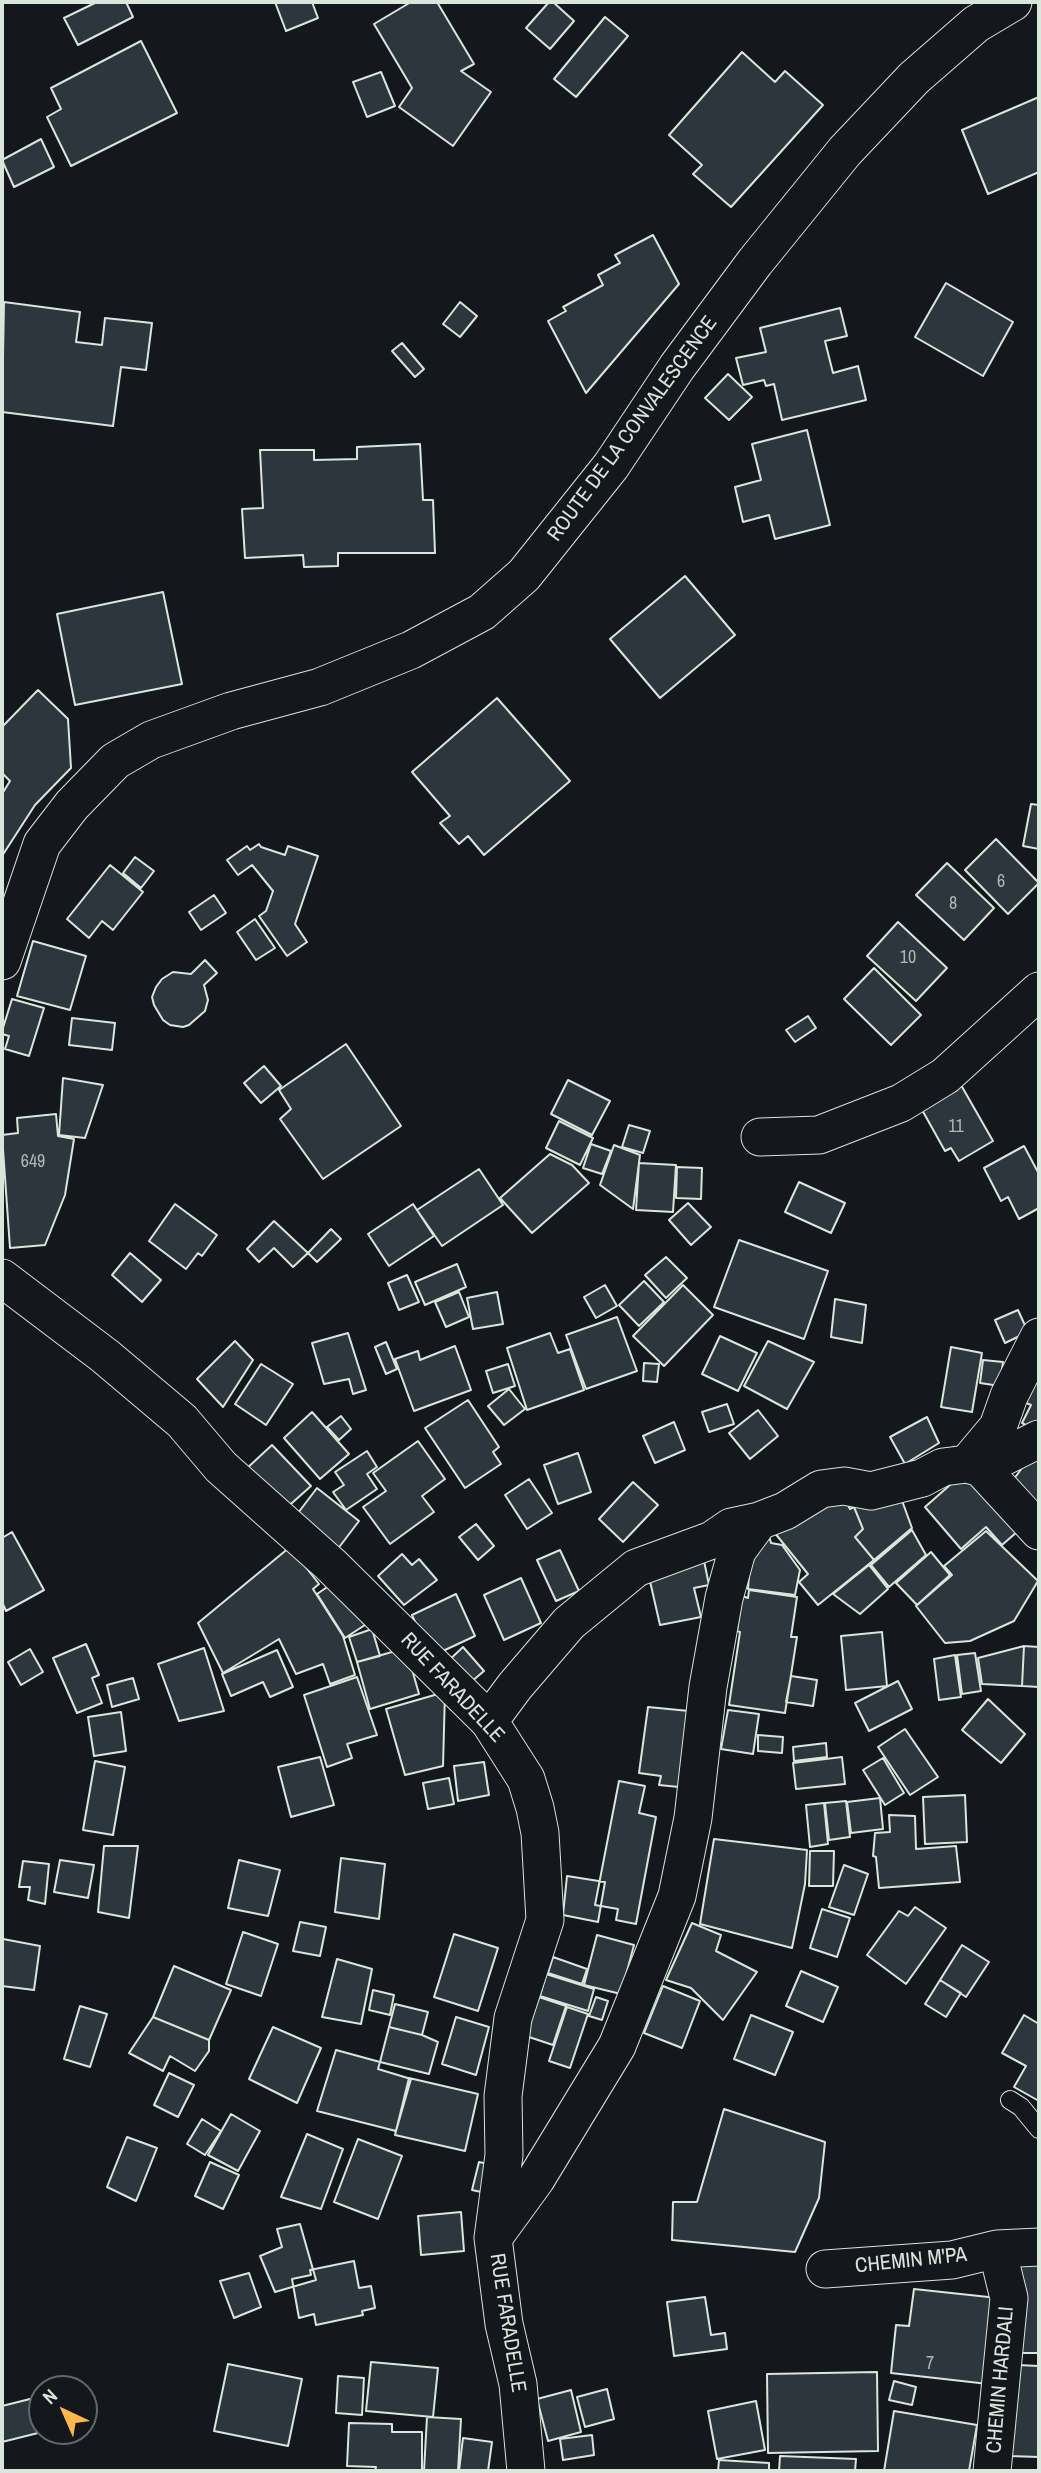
<!DOCTYPE html>
<html>
<head>
<meta charset="utf-8">
<style>
  body { margin:0 }
  #map { position:relative; width:1041px; height:2473px; overflow:hidden; background:#14181c; font-family:"Archivo Narrow",sans-serif }
  canvas { display:block }
  .frame { position:absolute; inset:0; border:4px solid #d8e6dc; pointer-events:none }
  .north { position:absolute; left:28px; top:2375px; width:70px; height:70px; box-sizing:border-box; background:#14181c; border:2px solid #626a69; border-radius:50%; rotate:316deg; font-size:19px; font-weight:700; line-height:28px; text-align:center; color:#d8e6dc }
  .north::after { content:''; display:block; margin:auto; width:24px; height:32px; background:#ffb74d; clip-path:polygon(50% 0,100% 100%,50% 72%,0 100%) }
</style>
</head>
<body>
<div id="map">
<canvas width="1041" height="2473"></canvas>
<div class="frame"></div>
<div class="north">N</div>
</div>
<script>
const g = document.querySelector('canvas').getContext('2d');
g.lineJoin = 'round';
function fill(path, color) { g.fillStyle = color; g.fill(path, 'evenodd'); }
function strokePath(path, color, width, dash) { g.strokeStyle = color; g.lineWidth = width; g.lineCap = dash ? 'butt' : 'round'; g.setLineDash(dash || []); g.stroke(path); }
function write(font, color, halo, rows, align = 'center') {
  g.font = font + ' "Archivo Narrow",sans-serif'; g.lineWidth = 5; g.setLineDash([]); g.textBaseline = 'middle'; g.strokeStyle = halo; g.fillStyle = color; for (const [text, x, y, turn = 0] of rows) {
    g.save(); g.translate(x, y); g.rotate((+turn || 0) * Math.PI / 180); g.textAlign = isNaN(turn) ? turn : align; if (halo) g.strokeText(text, 0, 0); g.fillText(text, 0, 0); g.restore();
  }
}
const building = new Path2D(`
  M 97,2 L 126,2 L 133,17 L 78,45 L 64,18 Z
  M 275,2 L 312,2 L 318,18 L 286,31 Z
  M 411,2 L 437,2 L 474,64 L 461,71 L 491,92 L 453,146 L 399,107 L 412,88 L 374,24 Z
  M 549,2 L 553,2 L 574,21 L 550,49 L 526,28 Z
  M 605,17 L 628,36 L 576,97 L 554,79 Z
  M 141,41 L 177,113 L 71,166 L 47,117 L 61,109 L 51,88 Z
  M 742,52 L 775,82 L 785,71 L 823,105 L 731,207 L 693,174 L 702,165 L 669,135 Z
  M 381,72 L 395,106 L 367,117 L 353,82 Z
  M 1039,97 L 1039,172 L 988,194 L 962,130 Z
  M 41,139 L 54,167 L 14,187 L 2,160 Z
  M 653,235 L 679,284 L 586,393 L 548,321 L 566,311 L 563,307 L 603,285 L 598,275 L 620,263 L 615,255 Z
  M 946,283 L 1013,322 L 983,376 L 915,337 Z
  M 4,302 L 80,312 L 76,342 L 102,345 L 105,318 L 152,323 L 146,370 L 121,367 L 113,426 L 2,412 Z
  M 460,302 L 477,316 L 460,337 L 443,324 Z
  M 840,308 L 847,336 L 825,341 L 833,373 L 858,366 L 866,400 L 782,420 L 774,384 L 766,386 L 764,380 L 743,385 L 736,358 L 766,352 L 760,328 Z
  M 402,343 L 424,369 L 415,377 L 392,351 Z
  M 728,374 L 752,397 L 729,420 L 705,398 Z
  M 807,430 L 830,525 L 775,539 L 769,515 L 743,522 L 735,487 L 761,480 L 752,444 Z
  M 420,444 L 423,500 L 433,500 L 435,553 L 338,553 L 338,566 L 304,567 L 303,555 L 245,558 L 242,509 L 263,508 L 260,450 L 314,450 L 314,460 L 357,459 L 357,447 Z
  M 685,576 L 735,635 L 660,698 L 610,639 Z
  M 163,592 L 182,684 L 75,705 L 57,614 Z
  M 38,690 L 68,719 L 71,768 L 35,805 L 2,856 L 2,794 L 10,781 L 2,773 L 2,727 Z
  M 497,698 L 570,781 L 484,855 L 468,836 L 459,844 L 440,823 L 450,816 L 412,772 Z
  M 1031,804 L 1039,805 L 1039,849 L 1023,846 Z
  M 996,839 L 1039,883 L 1008,914 L 965,870 Z
  M 259,844 L 261,847 L 285,855 L 288,846 L 318,856 L 295,924 L 307,942 L 287,956 L 259,916 L 266,911 L 273,891 L 252,865 L 238,875 L 227,860 L 247,846 L 250,850 Z
  M 135,857 L 154,871 L 141,888 L 123,873 Z
  M 947,863 L 994,908 L 964,940 L 916,895 Z
  M 110,865 L 143,892 L 113,930 L 102,921 L 89,938 L 67,919 Z
  M 214,895 L 226,913 L 201,930 L 189,912 Z
  M 255,919 L 275,948 L 256,960 L 237,932 Z
  M 898,922 L 947,968 L 916,1001 L 867,956 Z
  M 33,941 L 86,956 L 70,1010 L 17,996 Z
  M 205,960 L 217,973 L 204,985 L 208,1000 L 205,1011 L 189,1025 L 183,1027 L 170,1025 L 163,1020 L 154,1005 L 152,997 L 156,987 L 162,979 L 173,972 L 191,974 Z
  M 874,968 L 921,1015 L 891,1045 L 844,999 Z
  M 12,999 L 44,1008 L 29,1056 L 5,1049 L 9,1036 L 2,1034 L 2,1031 Z
  M 808,1016 L 816,1028 L 795,1042 L 786,1030 Z
  M 72,1018 L 115,1023 L 112,1050 L 69,1045 Z
  M 346,1044 L 401,1126 L 323,1179 L 280,1119 L 291,1109 L 279,1090 Z
  M 264,1066 L 281,1086 L 261,1103 L 244,1083 Z
  M 63,1078 L 103,1085 L 85,1138 L 59,1135 Z
  M 568,1080 L 610,1101 L 592,1135 L 551,1114 Z
  M 961,1085 L 993,1141 L 959,1161 L 951,1148 L 945,1151 L 921,1108 Z
  M 56,1114 L 58,1136 L 74,1139 L 65,1195 L 45,1245 L 10,1248 L 2,1135 L 18,1133 L 17,1118 Z
  M 559,1121 L 593,1138 L 580,1165 L 546,1148 Z
  M 629,1125 L 650,1131 L 643,1153 L 622,1147 Z
  M 591,1144 L 611,1151 L 602,1174 L 583,1168 Z
  M 614,1145 L 640,1155 L 633,1209 L 600,1185 Z
  M 1024,1146 L 1039,1174 L 1039,1208 L 1019,1219 L 1008,1197 L 1001,1201 L 984,1168 Z
  M 550,1154 L 572,1165 L 589,1183 L 532,1233 L 500,1198 Z
  M 639,1163 L 676,1165 L 673,1212 L 636,1210 Z
  M 677,1167 L 702,1168 L 701,1199 L 676,1198 Z
  M 479,1169 L 503,1205 L 442,1246 L 417,1210 Z
  M 799,1182 L 845,1203 L 831,1233 L 785,1212 Z
  M 688,1203 L 711,1227 L 691,1245 L 669,1220 Z
  M 175,1204 L 217,1235 L 202,1256 L 198,1253 L 186,1269 L 149,1241 Z
  M 413,1204 L 434,1236 L 389,1266 L 368,1234 Z
  M 274,1221 L 308,1253 L 293,1267 L 274,1248 L 259,1262 L 247,1249 Z
  M 331,1229 L 341,1239 L 317,1262 L 308,1253 Z
  M 739,1240 L 828,1271 L 804,1339 L 714,1307 Z
  M 130,1253 L 161,1280 L 142,1302 L 112,1275 Z
  M 666,1257 L 687,1278 L 666,1298 L 645,1275 Z
  M 457,1264 L 466,1287 L 425,1305 L 415,1282 Z
  M 407,1275 L 419,1302 L 399,1310 L 388,1283 Z
  M 644,1281 L 664,1302 L 639,1326 L 619,1305 Z
  M 605,1285 L 617,1306 L 596,1318 L 584,1297 Z
  M 683,1285 L 713,1315 L 664,1366 L 633,1336 Z
  M 459,1292 L 469,1317 L 446,1327 L 435,1302 Z
  M 497,1292 L 503,1324 L 473,1329 L 467,1298 Z
  M 835,1299 L 866,1305 L 862,1343 L 831,1337 Z
  M 1018,1310 L 1028,1332 L 1005,1343 L 995,1320 Z
  M 617,1317 L 637,1371 L 586,1389 L 566,1335 Z
  M 348,1333 L 366,1390 L 353,1394 L 349,1379 L 324,1384 L 312,1343 Z
  M 550,1333 L 558,1353 L 570,1349 L 584,1390 L 527,1410 L 507,1348 Z
  M 720,1336 L 757,1353 L 738,1391 L 702,1374 Z
  M 235,1341 L 253,1360 L 223,1407 L 197,1379 Z
  M 768,1341 L 814,1362 L 787,1409 L 744,1386 Z
  M 386,1342 L 397,1369 L 386,1374 L 375,1347 Z
  M 455,1346 L 471,1390 L 414,1411 L 395,1359 L 418,1351 L 420,1360 Z
  M 951,1347 L 982,1353 L 972,1412 L 941,1407 Z
  M 1039,1359 L 1039,1432 L 1022,1423 L 1031,1405 L 1019,1400 Z
  M 983,1360 L 1003,1362 L 1000,1386 L 980,1383 Z
  M 644,1363 L 659,1364 L 657,1382 L 643,1381 Z
  M 261,1364 L 293,1384 L 266,1425 L 235,1404 Z
  M 508,1364 L 515,1386 L 493,1393 L 486,1371 Z
  M 509,1389 L 525,1409 L 504,1425 L 488,1406 Z
  M 468,1400 L 499,1447 L 493,1452 L 501,1464 L 465,1488 L 425,1428 Z
  M 727,1404 L 734,1424 L 709,1432 L 702,1412 Z
  M 758,1410 L 778,1436 L 750,1459 L 729,1433 Z
  M 312,1412 L 349,1454 L 320,1479 L 284,1438 Z
  M 341,1416 L 351,1429 L 339,1440 L 327,1427 Z
  M 927,1417 L 939,1443 L 905,1464 L 890,1437 Z
  M 674,1422 L 685,1450 L 655,1463 L 643,1436 Z
  M 418,1441 L 445,1479 L 422,1496 L 434,1512 L 390,1544 L 363,1507 L 386,1491 L 373,1473 Z
  M 272,1445 L 311,1486 L 283,1511 L 245,1470 Z
  M 1039,1445 L 1039,1511 L 1008,1487 Z
  M 367,1451 L 377,1467 L 367,1474 L 377,1489 L 346,1510 L 333,1492 L 344,1485 L 335,1472 Z
  M 578,1453 L 591,1492 L 558,1504 L 544,1465 Z
  M 967,1470 L 1026,1524 L 1002,1545 L 986,1527 L 961,1549 L 925,1507 Z
  M 529,1479 L 552,1513 L 527,1529 L 505,1495 Z
  M 633,1482 L 658,1505 L 623,1542 L 599,1519 Z
  M 897,1487 L 912,1528 L 874,1560 L 855,1537 L 863,1529 L 854,1507 Z
  M 317,1488 L 359,1521 L 337,1550 L 295,1517 Z
  M 842,1494 L 850,1509 L 854,1507 L 863,1529 L 855,1537 L 874,1560 L 818,1605 L 799,1582 L 808,1574 L 774,1532 Z
  M 476,1524 L 494,1546 L 478,1560 L 459,1537 Z
  M 912,1530 L 926,1555 L 889,1587 L 871,1565 Z
  M 986,1531 L 1038,1581 L 1014,1621 L 970,1641 L 945,1643 L 916,1606 L 952,1575 L 944,1566 Z
  M 12,1532 L 44,1590 L 6,1611 L 2,1602 L 2,1538 Z
  M 752,1535 L 769,1536 L 771,1543 L 782,1545 L 800,1570 L 795,1595 L 748,1589 Z
  M 290,1547 L 319,1584 L 313,1589 L 343,1636 L 355,1675 L 330,1684 L 323,1664 L 296,1674 L 279,1639 L 223,1673 L 198,1623 Z
  M 560,1550 L 579,1591 L 556,1601 L 537,1560 Z
  M 931,1552 L 950,1575 L 917,1605 L 896,1583 Z
  M 402,1554 L 412,1565 L 419,1559 L 437,1580 L 404,1605 L 378,1576 Z
  M 703,1556 L 709,1585 L 694,1588 L 701,1617 L 660,1625 L 647,1568 Z
  M 869,1565 L 888,1589 L 860,1614 L 833,1594 Z
  M 521,1578 L 541,1623 L 504,1640 L 484,1595 Z
  M 339,1579 L 368,1623 L 345,1638 L 317,1594 Z
  M 749,1590 L 797,1597 L 791,1637 L 797,1637 L 785,1713 L 729,1705 L 740,1632 L 737,1631 L 742,1596 L 748,1598 Z
  M 456,1594 L 475,1636 L 430,1657 L 412,1615 Z
  M 372,1629 L 380,1656 L 357,1662 L 349,1637 Z
  M 882,1632 L 887,1686 L 846,1690 L 841,1636 Z
  M 86,1644 L 99,1675 L 92,1678 L 102,1703 L 77,1713 L 53,1658 Z
  M 1024,1646 L 1022,1686 L 982,1684 L 978,1658 Z
  M 1024,1646 L 1039,1647 L 1039,1687 L 1022,1686 Z
  M 463,1647 L 484,1671 L 464,1688 L 444,1665 Z
  M 204,1648 L 224,1711 L 179,1721 L 158,1664 Z
  M 406,1648 L 419,1694 L 370,1709 L 357,1662 Z
  M 30,1649 L 43,1672 L 21,1685 L 8,1662 Z
  M 277,1650 L 293,1687 L 270,1697 L 263,1682 L 231,1696 L 222,1674 Z
  M 975,1653 L 981,1691 L 962,1694 L 957,1655 Z
  M 955,1655 L 961,1697 L 939,1700 L 934,1659 Z
  M 791,1676 L 817,1680 L 813,1706 L 786,1702 Z
  M 357,1677 L 377,1735 L 347,1744 L 352,1758 L 327,1767 L 304,1695 Z
  M 133,1678 L 139,1699 L 112,1707 L 107,1685 Z
  M 898,1681 L 912,1709 L 869,1731 L 855,1703 Z
  M 445,1692 L 443,1766 L 405,1775 L 386,1709 Z
  M 988,1699 L 1025,1734 L 1001,1763 L 962,1730 Z
  M 648,1707 L 689,1711 L 679,1787 L 659,1785 L 661,1776 L 639,1773 Z
  M 728,1710 L 759,1714 L 753,1754 L 721,1749 Z
  M 121,1712 L 126,1751 L 94,1756 L 88,1717 Z
  M 905,1729 L 938,1777 L 910,1795 L 878,1747 Z
  M 758,1735 L 783,1737 L 782,1753 L 758,1751 Z
  M 826,1743 L 827,1757 L 794,1761 L 793,1747 Z
  M 320,1757 L 334,1805 L 291,1817 L 278,1767 Z
  M 842,1757 L 845,1784 L 796,1789 L 793,1763 Z
  M 883,1758 L 904,1793 L 885,1805 L 863,1770 Z
  M 95,1761 L 125,1767 L 113,1835 L 83,1830 Z
  M 484,1762 L 489,1795 L 458,1801 L 454,1766 Z
  M 449,1778 L 454,1804 L 428,1809 L 423,1783 Z
  M 619,1781 L 645,1786 L 639,1813 L 656,1817 L 636,1924 L 616,1920 L 618,1909 L 595,1905 Z
  M 965,1795 L 967,1842 L 925,1844 L 923,1797 Z
  M 880,1798 L 883,1829 L 851,1833 L 847,1802 Z
  M 846,1801 L 850,1837 L 829,1840 L 825,1803 Z
  M 824,1803 L 828,1844 L 810,1847 L 806,1805 Z
  M 889,1815 L 915,1816 L 916,1849 L 956,1846 L 960,1882 L 879,1888 L 876,1857 L 873,1856 L 875,1833 L 890,1832 Z
  M 714,1839 L 807,1850 L 805,1884 L 792,1948 L 700,1924 Z
  M 104,1846 L 138,1846 L 129,1918 L 98,1912 Z
  M 810,1851 L 834,1851 L 833,1886 L 809,1886 Z
  M 341,1858 L 385,1864 L 379,1919 L 335,1912 Z
  M 60,1860 L 94,1865 L 88,1898 L 54,1892 Z
  M 239,1860 L 280,1870 L 268,1916 L 228,1908 Z
  M 23,1861 L 49,1864 L 45,1904 L 28,1900 L 30,1887 L 19,1887 Z
  M 844,1865 L 868,1874 L 854,1915 L 829,1907 Z
  M 567,1876 L 605,1882 L 598,1922 L 563,1915 Z
  M 915,1907 L 946,1928 L 906,1984 L 867,1955 L 899,1911 L 908,1916 Z
  M 822,1909 L 850,1918 L 837,1957 L 810,1948 Z
  M 300,1922 L 326,1927 L 320,1956 L 293,1951 Z
  M 692,1923 L 721,1935 L 716,1951 L 757,1972 L 723,2020 L 691,1988 L 666,1980 Z
  M 243,1932 L 278,1944 L 261,1996 L 226,1984 Z
  M 454,1934 L 498,1948 L 478,2011 L 434,1997 Z
  M 597,1935 L 634,1945 L 621,1994 L 584,1985 Z
  M 3,1939 L 40,1946 L 34,1990 L 2,1986 Z
  M 962,1945 L 989,1962 L 966,1997 L 940,1980 Z
  M 553,1957 L 587,1969 L 582,1984 L 548,1973 Z
  M 337,1959 L 372,1969 L 361,2024 L 322,2017 Z
  M 174,1966 L 231,1990 L 209,2040 L 153,2017 Z
  M 801,1971 L 838,1987 L 823,2022 L 786,2006 Z
  M 546,1974 L 594,1989 L 588,2011 L 540,1996 Z
  M 940,1980 L 961,1993 L 946,2017 L 925,2004 Z
  M 663,1986 L 700,2001 L 682,2048 L 644,2033 Z
  M 373,1990 L 394,1995 L 390,2015 L 369,2010 Z
  M 539,1997 L 566,2006 L 553,2045 L 526,2036 Z
  M 596,1997 L 608,2001 L 602,2020 L 589,2016 Z
  M 395,2004 L 428,2012 L 422,2035 L 389,2027 Z
  M 80,2006 L 107,2014 L 90,2067 L 64,2059 Z
  M 567,2007 L 588,2014 L 570,2068 L 549,2061 Z
  M 751,2015 L 793,2032 L 775,2075 L 734,2059 Z
  M 1024,2015 L 1039,2024 L 1039,2101 L 1014,2087 L 1026,2066 L 1002,2053 Z
  M 153,2017 L 209,2040 L 209,2051 L 195,2071 L 170,2056 L 163,2071 L 129,2053 Z
  M 456,2017 L 489,2027 L 476,2075 L 442,2064 Z
  M 273,2027 L 321,2048 L 297,2103 L 249,2079 Z
  M 389,2027 L 422,2035 L 438,2042 L 429,2074 L 380,2062 Z
  M 336,2050 L 380,2062 L 378,2069 L 411,2079 L 396,2131 L 317,2111 Z
  M 169,2073 L 194,2085 L 178,2117 L 154,2105 Z
  M 409,2078 L 478,2094 L 465,2151 L 395,2135 Z
  M 724,2109 L 825,2142 L 819,2198 L 795,2252 L 672,2240 L 673,2202 L 697,2202 Z
  M 231,2114 L 260,2131 L 238,2171 L 208,2155 Z
  M 202,2119 L 221,2131 L 205,2155 L 187,2144 Z
  M 307,2134 L 343,2149 L 321,2209 L 281,2197 Z
  M 127,2137 L 157,2148 L 136,2201 L 107,2187 Z
  M 358,2139 L 402,2156 L 378,2219 L 334,2202 Z
  M 210,2162 L 239,2175 L 223,2209 L 195,2196 Z
  M 479,2162 L 497,2166 L 490,2194 L 472,2190 Z
  M 461,2212 L 464,2251 L 421,2255 L 418,2216 Z
  M 300,2224 L 316,2280 L 275,2292 L 260,2256 L 282,2247 L 277,2229 Z
  M 354,2261 L 359,2288 L 371,2286 L 375,2308 L 362,2311 L 363,2315 L 316,2325 L 314,2314 L 299,2318 L 292,2279 L 311,2275 L 310,2270 Z
  M 1014,2262 L 1039,2262 L 1039,2353 L 1011,2353 Z
  M 249,2273 L 261,2307 L 234,2318 L 220,2281 Z
  M 914,2289 L 1007,2299 L 997,2385 L 891,2373 L 896,2325 L 909,2326 Z
  M 705,2297 L 711,2335 L 725,2333 L 727,2349 L 674,2356 L 667,2302 Z
  M 371,2362 L 438,2368 L 433,2417 L 366,2411 Z
  M 228,2364 L 302,2379 L 288,2446 L 214,2431 Z
  M 1017,2365 L 1039,2366 L 1039,2457 L 1009,2456 Z
  M 877,2372 L 878,2451 L 768,2453 L 767,2374 Z
  M 338,2376 L 364,2378 L 362,2415 L 336,2413 Z
  M 894,2381 L 916,2387 L 912,2405 L 889,2400 Z
  M 607,2389 L 614,2419 L 585,2427 L 577,2397 Z
  M 571,2390 L 581,2432 L 548,2441 L 537,2399 Z
  M 34,2398 L 42,2432 L 2,2442 L 2,2406 Z
  M 756,2401 L 765,2450 L 717,2459 L 708,2411 Z
  M 894,2411 L 977,2425 L 969,2471 L 884,2471 Z
  M 427,2417 L 461,2419 L 458,2471 L 424,2471 Z
  M 349,2423 L 392,2424 L 392,2432 L 422,2432 L 422,2471 L 375,2471 L 376,2467 L 347,2466 Z
  M 592,2435 L 594,2455 L 563,2460 L 560,2439 Z
  M 463,2438 L 492,2442 L 488,2471 L 459,2471 Z
  M 780,2456 L 856,2459 L 855,2471 L 779,2471 Z
  M 719,2460 L 769,2463 L 769,2471 L 718,2471 Z`);
fill(building, '#2c363c');
strokePath(building, '#d8e6dc', 2);
const service = new Path2D(`
  M 1010,2100 L 1021,2107 L 1039,2129`);
const minor = new Path2D(`
  M 2,961 L 42,844 L 72,805 L 115,761 L 151,740 L 231,711 L 320,687 L 411,650 L 482,612 L 524,575 L 611,466 L 677,367 L 755,262 L 845,151 L 914,78 L 976,24 L 1013,2
  M 760,1137 L 819,1135 L 901,1103 L 945,1076 L 1039,991
  M 2,1278 L 105,1356 L 182,1421 L 221,1467 L 331,1565 L 489,1721 L 526,1779 L 535,1808 L 540,1833 L 545,1920 L 513,2018 L 503,2096 L 504,2155 L 493,2238 L 504,2324 L 518,2384 L 526,2471
  M 967,1464 L 998,1427 L 1009,1396 L 1039,1337
  M 981,1468 L 1039,1439
  M 489,1721 L 515,1686 L 569,1623 L 636,1568 L 712,1540 L 731,1527 L 759,1521
  M 496,2234 L 536,2179 L 617,2046 L 677,1896 L 693,1818 L 708,1687 L 724,1598 L 737,1551 L 759,1521 L 785,1511 L 821,1489 L 844,1486 L 871,1491 L 922,1478 L 943,1467 L 967,1464 L 981,1468 L 1039,1531
  M 825,2269 L 952,2260 L 997,2249 L 1039,2247
  M 992,2471 L 1009,2298 L 997,2249`);
strokePath(service, '#d8e6dc', 20);
strokePath(minor, '#d8e6dc', 39);
strokePath(service, '#14181c', 18);
strokePath(minor, '#14181c', 37);
write('18px', '#adbab4', null, [
  ["6",1001,882],
  ["8",953,904],
  ["10",908,958],
  ["11",956,1127],
  ["649",33,1162],
  ["7",930,2364]
]);
write('21px', '#d8e6dc', '#14181c', [
  ["ROUTE DE LA CONVALESCENCE",633,429,-54],
  ["RUE FARADELLE",452,1688,47],
  ["CHEMIN M'PA",911,2261,-6],
  ["RUE FARADELLE",507,2323,81],
  ["CHEMIN HARDALI",1001,2380,-85]
]);
</script>
</body>
</html>
